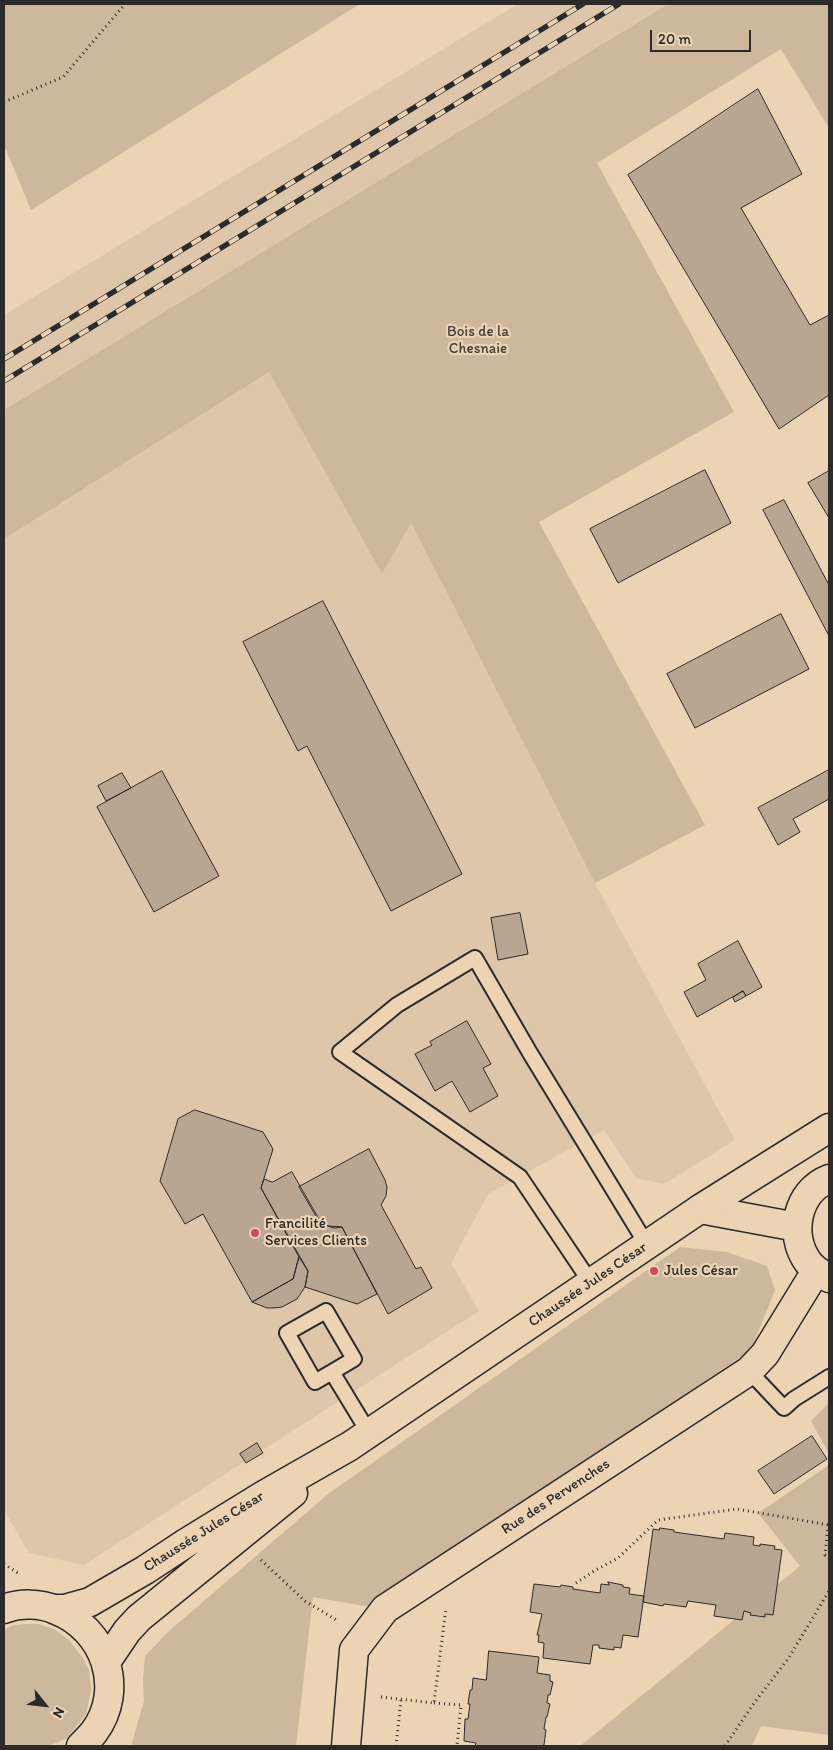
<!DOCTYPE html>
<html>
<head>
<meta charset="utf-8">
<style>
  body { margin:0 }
  #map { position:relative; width:833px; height:1750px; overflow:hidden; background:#ecd3b4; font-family:Itim,sans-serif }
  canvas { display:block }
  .frame { position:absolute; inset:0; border:5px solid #2b2b2b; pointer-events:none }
  .north { position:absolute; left:20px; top:1680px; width:50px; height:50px; -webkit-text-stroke:4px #ecd3b4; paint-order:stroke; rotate:119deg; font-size:14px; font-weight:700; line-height:20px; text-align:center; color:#2b2b2b }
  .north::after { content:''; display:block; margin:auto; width:18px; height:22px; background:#2b2b2b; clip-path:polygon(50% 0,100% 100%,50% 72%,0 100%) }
  .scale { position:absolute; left:650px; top:30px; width:101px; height:22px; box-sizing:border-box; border:2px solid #2b2b2b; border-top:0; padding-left:6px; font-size:15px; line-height:18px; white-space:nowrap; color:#2b2b2b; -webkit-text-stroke:4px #ecd3b4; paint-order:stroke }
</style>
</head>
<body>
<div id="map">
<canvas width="833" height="1750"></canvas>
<div class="frame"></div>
<div class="north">N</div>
<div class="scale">20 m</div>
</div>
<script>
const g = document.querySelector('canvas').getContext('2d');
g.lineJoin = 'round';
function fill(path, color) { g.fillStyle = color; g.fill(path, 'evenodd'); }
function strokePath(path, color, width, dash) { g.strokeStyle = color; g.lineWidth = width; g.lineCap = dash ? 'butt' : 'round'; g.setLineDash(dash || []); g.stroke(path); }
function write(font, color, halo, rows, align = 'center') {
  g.font = font + ' Itim,sans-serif'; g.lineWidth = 4.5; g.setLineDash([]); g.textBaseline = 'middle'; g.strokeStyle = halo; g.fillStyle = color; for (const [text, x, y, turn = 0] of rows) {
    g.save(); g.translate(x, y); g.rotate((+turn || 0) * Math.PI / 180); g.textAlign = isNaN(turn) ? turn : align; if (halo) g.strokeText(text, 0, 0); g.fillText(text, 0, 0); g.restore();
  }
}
fill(new Path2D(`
  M 518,4 L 668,4 L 4,410 L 4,315 Z
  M 269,372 L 382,574 L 410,522 L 595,883 L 735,1140 L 664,1184 L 636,1178 L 604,1130 L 488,1194 L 451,1263 L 479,1311 L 84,1565 L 29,1553 L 4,1510 L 4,539 Z`), '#ddc6aa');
fill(new Path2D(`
  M 4,4 L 360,4 L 31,210 L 4,145 Z
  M 668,4 L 829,4 L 829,128 L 781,49 L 597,163 L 734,412 L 539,522 L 705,825 L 595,883 L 411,523 L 382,574 L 269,372 L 4,539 L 4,410 Z
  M 680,1247 L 727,1252 L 767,1266 L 775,1290 L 751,1350 L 370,1607 L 313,1597 L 296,1746 L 131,1746 L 144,1701 L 143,1679 L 145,1656 L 168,1632 L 328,1494 Z
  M 829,1403 L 829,1454 L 811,1421 Z
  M 829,1465 L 829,1735 L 761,1726 L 752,1746 L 580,1746 L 800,1566 L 758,1513 Z
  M 25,1624 L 39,1624 L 54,1629 L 68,1639 L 83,1658 L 89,1670 L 91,1690 L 86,1714 L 67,1738 L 49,1746 L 11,1746 L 4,1744 L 4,1630 L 11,1626 Z`), '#cdb89e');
const building = new Path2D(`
  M 758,89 L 802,174 L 741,208 L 810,325 L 829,315 L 829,395 L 779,429 L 628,175 Z
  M 705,470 L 731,523 L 618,583 L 590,529 Z
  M 829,471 L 829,518 L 808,483 Z
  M 784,500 L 829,585 L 829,636 L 763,510 Z
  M 323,601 L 462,874 L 391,911 L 307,746 L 298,751 L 243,642 Z
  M 781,614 L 809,669 L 695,728 L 667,674 Z
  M 829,770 L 829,799 L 793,819 L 800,832 L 778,845 L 758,808 Z
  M 162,771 L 219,876 L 154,912 L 97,807 Z
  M 122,773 L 131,788 L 106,801 L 98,786 Z
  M 520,913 L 528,954 L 498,960 L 491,918 Z
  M 738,941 L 762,987 L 746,996 L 743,991 L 697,1017 L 684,992 L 706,980 L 698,964 Z
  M 743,991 L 746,996 L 735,1002 L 733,998 Z
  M 467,1021 L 491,1064 L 483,1068 L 498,1096 L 470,1112 L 452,1081 L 435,1091 L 415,1054 L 432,1045 L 430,1042 Z
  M 195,1110 L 263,1132 L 273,1149 L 261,1188 L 299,1257 L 293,1279 L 252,1302 L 203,1214 L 185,1224 L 160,1181 L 178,1119 Z
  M 369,1149 L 385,1180 L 387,1187 L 386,1196 L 381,1205 L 416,1269 L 421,1267 L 432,1288 L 388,1314 L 342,1227 L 334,1228 L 322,1224 L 316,1216 L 299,1187 Z
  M 292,1172 L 320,1221 L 328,1226 L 342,1227 L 377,1294 L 357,1304 L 305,1287 L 308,1271 L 261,1188 L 264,1179 L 272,1182 Z
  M 299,1257 L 308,1271 L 305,1287 L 297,1299 L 282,1307 L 274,1308 L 267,1308 L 252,1302 L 293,1279 Z
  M 812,1436 L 827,1459 L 774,1494 L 758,1471 Z
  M 257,1443 L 263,1453 L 246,1463 L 240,1454 Z
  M 660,1528 L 674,1530 L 674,1532 L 724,1539 L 725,1533 L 754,1537 L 753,1545 L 760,1546 L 760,1544 L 775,1546 L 774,1549 L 782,1550 L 773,1615 L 765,1614 L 765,1617 L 750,1615 L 751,1613 L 744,1611 L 742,1620 L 714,1616 L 716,1605 L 688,1601 L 686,1607 L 664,1604 L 663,1606 L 643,1602 L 653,1529 L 659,1530 Z
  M 608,1582 L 623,1585 L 623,1587 L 630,1588 L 629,1594 L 644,1596 L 638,1637 L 623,1635 L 621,1648 L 614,1647 L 614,1650 L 599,1648 L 599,1645 L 593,1645 L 590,1664 L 543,1658 L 544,1643 L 538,1642 L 539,1635 L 537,1635 L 542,1614 L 530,1612 L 534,1584 L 560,1587 L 561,1585 L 573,1587 L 573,1589 L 600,1593 L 601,1584 L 609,1585 Z
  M 489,1651 L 539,1657 L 537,1673 L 550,1675 L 550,1681 L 553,1682 L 550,1695 L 548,1695 L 547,1703 L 550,1704 L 547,1717 L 546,1717 L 544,1729 L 546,1730 L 544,1745 L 541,1746 L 475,1746 L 476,1743 L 464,1741 L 465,1719 L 468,1719 L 470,1704 L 468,1704 L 470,1690 L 472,1690 L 473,1678 L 486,1680 Z`);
fill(building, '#b9a691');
strokePath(building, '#2b2b2b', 1);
const lane = new Path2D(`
  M 591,1283 L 520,1177 L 340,1052 L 397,1005 L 475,958 L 530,1053 L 647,1245
  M 749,1371 L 784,1408 L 794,1399 L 829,1377
  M 332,1372 L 354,1359 L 326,1311 L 287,1333 L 315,1382 L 332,1372 L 369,1433`);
const street = new Path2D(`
  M 829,1179 C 797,1191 788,1235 808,1262 C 813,1269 821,1274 829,1278
  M 700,1209 L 797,1227
  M 346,1746 L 354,1650 L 385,1609 L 749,1371 L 765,1354 L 816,1271`);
const primary = new Path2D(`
  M 4,1609 C 20,1603 40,1603 56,1610 C 105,1629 126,1689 94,1732 C 90,1737 85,1742 81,1746
  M 56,1609 L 65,1609 L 90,1602 L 145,1570 L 186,1543 L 264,1495 L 350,1446 L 700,1209 L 829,1128
  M 106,1662 L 127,1631 L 139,1618 L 293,1493`);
strokePath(lane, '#2b2b2b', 18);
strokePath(street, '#2b2b2b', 31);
strokePath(primary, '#2b2b2b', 31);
strokePath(new Path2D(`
  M 4,102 L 63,77 L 125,4
  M 828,1525 L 825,1555 L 829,1556
  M 261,1560 L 305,1601 L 338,1621
  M 4,1564 L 18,1573
  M 576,1583 L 594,1571 L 618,1558 L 658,1520 L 737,1509 L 829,1525
  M 381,1697 L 434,1703 L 446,1608
  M 434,1703 L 461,1705 L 457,1746
  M 396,1746 L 401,1700
  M 725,1746 L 754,1703 L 788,1659 L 829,1591`), '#2b2b2b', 3, [1, 4]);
strokePath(lane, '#ecd3b4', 14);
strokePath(street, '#ecd3b4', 28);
strokePath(primary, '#ecd3b4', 28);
const rail = new Path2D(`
  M 4,359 L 583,4
  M 4,381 L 619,4`);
strokePath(rail, '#2b2b2b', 5.5);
strokePath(rail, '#ecd3b4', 4, [11]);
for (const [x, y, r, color] of [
  [255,1233,5,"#d1495b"],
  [654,1271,5,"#d1495b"]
]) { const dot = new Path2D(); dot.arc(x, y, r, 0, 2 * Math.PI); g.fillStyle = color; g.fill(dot); strokePath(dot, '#ecd3b4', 2); }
write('15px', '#43403c', '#ecd3b4', [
  ["Bois de la",478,332],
  ["Chesnaie",478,349]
]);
write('15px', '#2b2b2b', '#ecd3b4', [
  ["Francilité",265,1224],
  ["Services Clients",265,1241],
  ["Jules César",664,1271]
], 'left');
write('15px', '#2b2b2b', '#ecd3b4', [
  ["Chaussée Jules César",588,1285,-34],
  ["Rue des Pervenches",556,1497,-33],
  ["Chaussée Jules César",204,1532,-32]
]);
</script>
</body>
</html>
